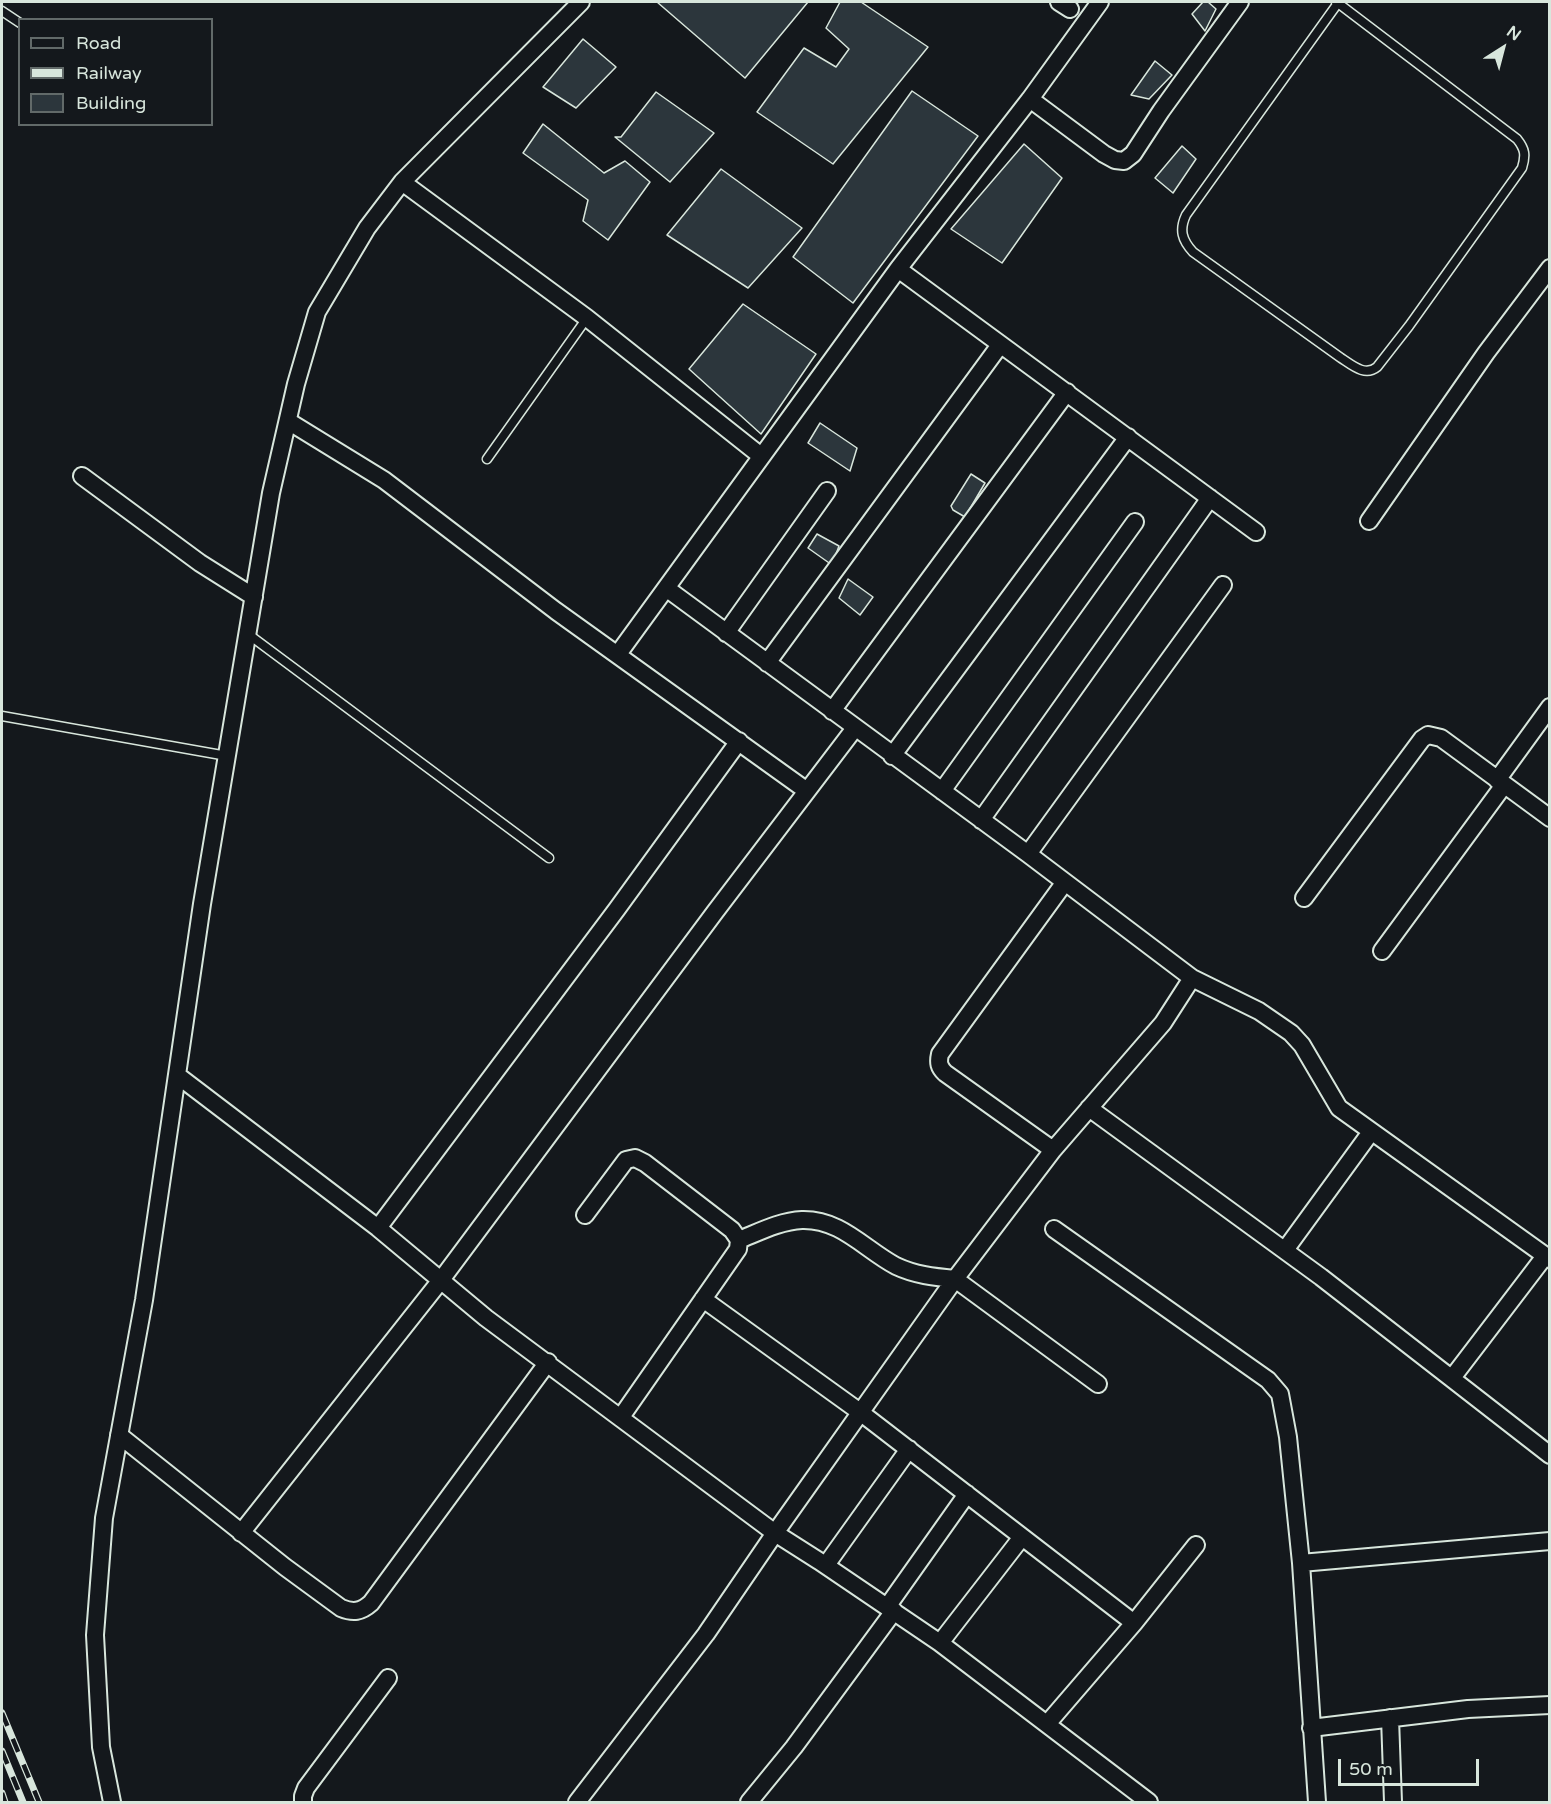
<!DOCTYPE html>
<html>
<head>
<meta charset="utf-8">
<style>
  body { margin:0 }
  #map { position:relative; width:1551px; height:1804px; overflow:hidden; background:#14181c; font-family:"Varela Round",sans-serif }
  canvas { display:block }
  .frame { position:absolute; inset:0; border:3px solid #d8e6dc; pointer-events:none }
  .legend { position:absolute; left:18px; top:18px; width:195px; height:108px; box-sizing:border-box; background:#14181c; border:2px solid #626a69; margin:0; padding:8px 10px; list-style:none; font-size:18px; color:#d8e6dc }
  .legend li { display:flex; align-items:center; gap:12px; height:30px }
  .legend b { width:30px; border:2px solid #626a69 }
  .north { position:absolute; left:1473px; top:18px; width:60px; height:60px; -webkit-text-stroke:4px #14181c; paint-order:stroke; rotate:36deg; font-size:16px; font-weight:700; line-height:24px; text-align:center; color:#d8e6dc }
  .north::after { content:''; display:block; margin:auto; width:21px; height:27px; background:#d8e6dc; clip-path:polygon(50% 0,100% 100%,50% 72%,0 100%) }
  .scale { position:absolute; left:1338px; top:1759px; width:141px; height:27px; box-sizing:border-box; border:3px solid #d8e6dc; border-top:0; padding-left:8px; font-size:18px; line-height:21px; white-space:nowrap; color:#d8e6dc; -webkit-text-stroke:4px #14181c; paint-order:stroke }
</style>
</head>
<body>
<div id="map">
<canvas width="1551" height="1804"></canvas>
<div class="frame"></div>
<ul class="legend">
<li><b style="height:8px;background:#14181c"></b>Road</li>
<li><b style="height:8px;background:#d8e6dc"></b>Railway</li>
<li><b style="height:16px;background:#2c363c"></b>Building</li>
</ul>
<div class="north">N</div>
<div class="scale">50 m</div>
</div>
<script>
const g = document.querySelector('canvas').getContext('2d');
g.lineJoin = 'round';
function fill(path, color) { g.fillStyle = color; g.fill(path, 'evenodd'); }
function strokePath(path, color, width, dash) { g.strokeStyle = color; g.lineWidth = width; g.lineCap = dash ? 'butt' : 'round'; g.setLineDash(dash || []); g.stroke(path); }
const building = new Path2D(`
  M 657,2 L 808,2 L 745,78 Z
  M 840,2 L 861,2 L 928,47 L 833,164 L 757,112 L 804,48 L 836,67 L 849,49 L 826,28 Z
  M 1203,2 L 1208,2 L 1216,9 L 1205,31 L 1192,14 Z
  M 583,39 L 616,67 L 576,108 L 543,87 Z
  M 1155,61 L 1172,75 L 1149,99 L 1131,95 Z
  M 912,91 L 978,136 L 853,303 L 793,257 Z
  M 656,92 L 714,133 L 670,182 L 615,137 L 621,137 Z
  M 543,124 L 604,173 L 625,161 L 650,182 L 608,240 L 583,221 L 588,200 L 523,153 Z
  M 1024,144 L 1062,178 L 1002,263 L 951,229 Z
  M 1182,146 L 1196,159 L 1173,193 L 1155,178 Z
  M 721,169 L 802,228 L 748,288 L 667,235 Z
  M 743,304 L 816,354 L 761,434 L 689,369 Z
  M 820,423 L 857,448 L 850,471 L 808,443 Z
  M 971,474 L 985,483 L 965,517 L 953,510 L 951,506 Z
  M 817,534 L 839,546 L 832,565 L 808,548 Z
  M 848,579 L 873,597 L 860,615 L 839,598 Z`);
fill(building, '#2c363c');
strokePath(building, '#d8e6dc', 1.5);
const service = new Path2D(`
  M 1336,2 L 1338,3 L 1517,139 C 1525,149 1526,155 1522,168 L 1409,326 L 1377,367 C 1365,377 1352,365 1341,358 L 1193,252 C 1182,240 1179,230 1186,215 L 1338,3
  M 2,11 L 20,23
  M 487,459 L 587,318
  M 248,634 L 549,858
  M 2,716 L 227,756`);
const minor = new Path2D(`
  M 1059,2 L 1070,9
  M 1030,99 L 1104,154 L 1115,160 L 1124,161 L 1133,154 L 1161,111 L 1240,2
  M 402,182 L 587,318 L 761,456
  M 898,269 L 1256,532
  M 288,421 L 384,480 L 556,611 L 807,791
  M 82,476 L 200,563 L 254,597
  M 1369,521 L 1486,353 L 1550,268
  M 666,588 L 1028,854 L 1192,978 L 1259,1011 L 1291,1033 L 1302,1045 L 1339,1108 L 1550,1259
  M 726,633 L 827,491
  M 618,654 L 898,269 L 1030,99 L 1100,2
  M 767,663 L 1000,345
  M 832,711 L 1067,392
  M 892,756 L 1128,437
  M 1497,780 L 1550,707
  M 942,791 L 1135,522
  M 981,820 L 1210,498
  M 1028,854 L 1223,585
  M 1304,898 L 1422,739 L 1428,735 L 1441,738 L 1550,818
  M 1382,951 L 1504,785
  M 177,1075 L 378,1228 L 486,1318 L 775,1533 L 819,1561 L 940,1643 L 1149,1802
  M 1089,1108 L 1321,1277 L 1550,1455
  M 1053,1150 L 945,1073 C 939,1067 938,1063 940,1054 L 1065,882
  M 585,1215 L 626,1160 L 635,1158 L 645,1163 L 732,1230 L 739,1240 L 738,1249 L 621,1417
  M 378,1228 L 617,909 L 739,741
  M 1054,1229 L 1268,1380 L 1280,1394 L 1288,1437 L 1301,1563 L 1317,1802
  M 739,1240 C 759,1232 780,1221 802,1220 C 841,1219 864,1249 896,1266 C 915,1275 934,1277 955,1279 L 1098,1384
  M 1285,1250 L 1371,1132
  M 703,1299 L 860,1412 L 1134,1623
  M 1452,1378 L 1545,1256
  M 119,1435 L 285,1567 L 341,1608 C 353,1613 361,1612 371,1603 L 548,1362
  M 241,1533 L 441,1280 L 715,912 L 855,728
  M 1301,1563 L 1550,1541
  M 826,1565 L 909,1449
  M 887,1607 L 967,1494
  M 940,1643 L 1022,1537
  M 1390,1718 L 1393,1802
  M 1047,1724 L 1134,1623 L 1196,1545
  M 1311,1728 L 1468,1709 L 1550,1705
  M 112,1802 L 101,1747 L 95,1635 L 104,1518 L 144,1300 L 202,904 L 271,493 L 296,384 L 317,312 L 367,228 L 402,182 L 581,2
  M 303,1802 L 303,1796 L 306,1788 L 388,1678
  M 577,1802 L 706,1634 L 775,1533 L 955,1279 L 1053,1150 L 1163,1023 L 1192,978
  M 749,1802 L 794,1747 L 894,1611`);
strokePath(service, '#d8e6dc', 11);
strokePath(minor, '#d8e6dc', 20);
strokePath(service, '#14181c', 8);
strokePath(minor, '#14181c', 16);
const rail = new Path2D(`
  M 2,1713 L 39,1802
  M 2,1751 L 23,1802
  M 2,1793 L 5,1802`);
strokePath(rail, '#d8e6dc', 7);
strokePath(rail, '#14181c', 4.5, [14]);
</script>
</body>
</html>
